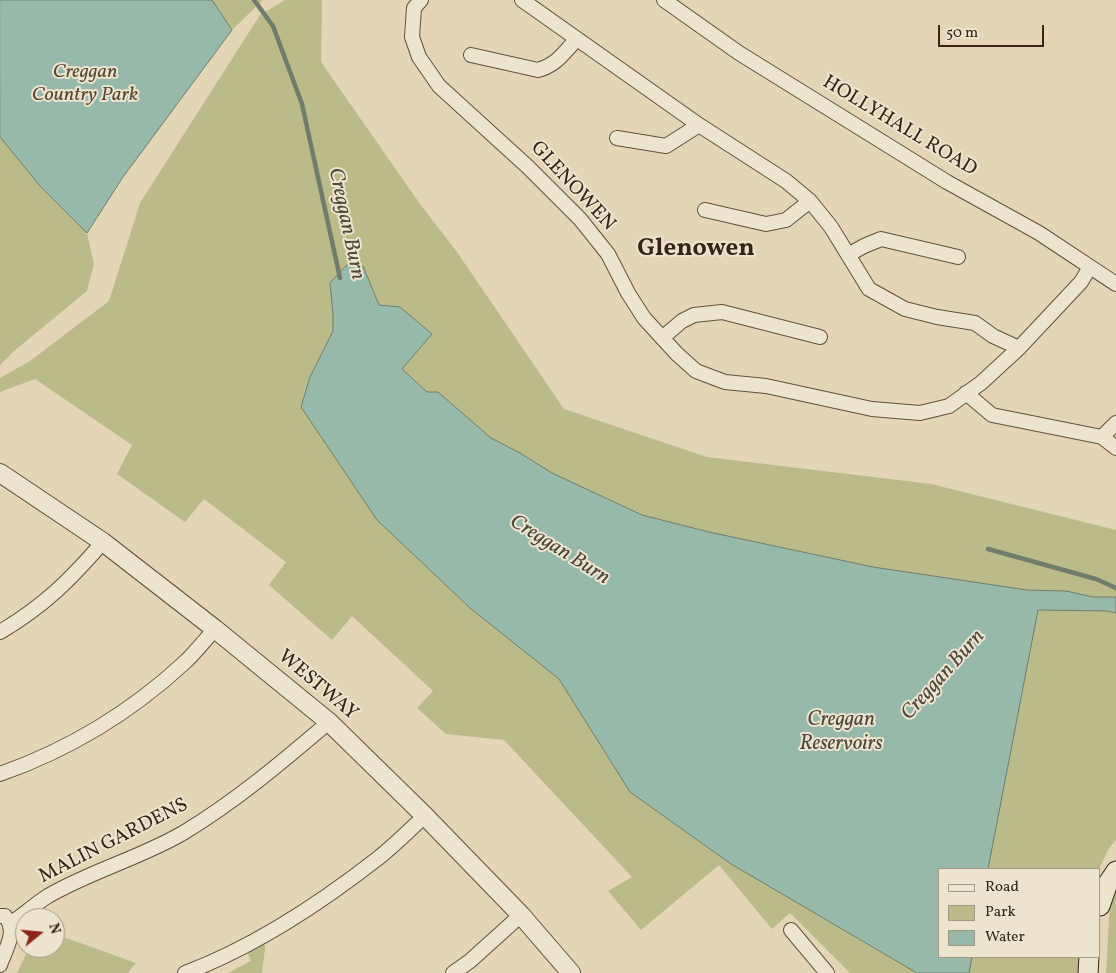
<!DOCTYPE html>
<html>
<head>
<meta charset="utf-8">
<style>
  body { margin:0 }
  #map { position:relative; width:1116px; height:973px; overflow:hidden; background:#e3d5b6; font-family:Vollkorn,serif }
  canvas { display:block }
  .legend { position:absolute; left:938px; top:868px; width:162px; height:90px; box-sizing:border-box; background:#ede4d0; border:1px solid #a59785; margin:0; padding:6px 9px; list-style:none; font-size:15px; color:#382314 }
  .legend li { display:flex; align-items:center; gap:10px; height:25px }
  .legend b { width:25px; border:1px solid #a59785 }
  .north { position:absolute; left:15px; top:908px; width:50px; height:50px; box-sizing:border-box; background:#ede4d0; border:1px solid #a59785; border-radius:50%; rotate:73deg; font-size:14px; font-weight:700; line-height:20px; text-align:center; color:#382314 }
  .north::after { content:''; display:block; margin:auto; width:18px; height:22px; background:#8f2418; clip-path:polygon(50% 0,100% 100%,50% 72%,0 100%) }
  .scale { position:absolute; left:938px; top:25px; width:106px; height:22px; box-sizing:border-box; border:2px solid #382314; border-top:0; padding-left:6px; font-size:15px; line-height:18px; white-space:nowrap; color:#382314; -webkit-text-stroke:4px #ede4d0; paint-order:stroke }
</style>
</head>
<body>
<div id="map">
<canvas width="1116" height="973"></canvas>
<ul class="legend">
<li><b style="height:6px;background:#ede4d0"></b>Road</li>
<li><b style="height:14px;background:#babb89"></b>Park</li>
<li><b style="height:14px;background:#96b9a9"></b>Water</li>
</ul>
<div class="north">N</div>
<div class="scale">50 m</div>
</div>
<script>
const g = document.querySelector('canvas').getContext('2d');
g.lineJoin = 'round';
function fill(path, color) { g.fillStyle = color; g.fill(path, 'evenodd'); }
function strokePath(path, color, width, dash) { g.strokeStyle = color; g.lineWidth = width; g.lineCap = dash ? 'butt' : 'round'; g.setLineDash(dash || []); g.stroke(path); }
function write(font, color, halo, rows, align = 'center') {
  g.font = font + ' Vollkorn,serif'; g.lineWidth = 4; g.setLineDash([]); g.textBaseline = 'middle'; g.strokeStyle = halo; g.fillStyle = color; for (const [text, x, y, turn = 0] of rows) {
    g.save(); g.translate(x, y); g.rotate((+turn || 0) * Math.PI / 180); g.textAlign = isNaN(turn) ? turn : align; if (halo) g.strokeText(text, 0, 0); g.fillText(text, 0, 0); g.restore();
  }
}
fill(new Path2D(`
  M 0,0 L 263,0 L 232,30 L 123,177 L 87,233 L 94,264 L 87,291 L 14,351 L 0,365 Z
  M 285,0 L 322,0 L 321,62 L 420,204 L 457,252 L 564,409 L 707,457 L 931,484 L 1116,530 L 1116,840 L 1109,848 L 1099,869 L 940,869 L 940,957 L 1078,957 L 1078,973 L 850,973 L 790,913 L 772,929 L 719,865 L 641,930 L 608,891 L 632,877 L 504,740 L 446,734 L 417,708 L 433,691 L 352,616 L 332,640 L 269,585 L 286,562 L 204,499 L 185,522 L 117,474 L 132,445 L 35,379 L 0,392 L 0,378 L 30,361 L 109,301 L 140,203 L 260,15 Z
  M 1116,893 L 1116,973 L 1106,973 L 1110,903 Z
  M 55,934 L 136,963 L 128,973 L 17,973 L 29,948 L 55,948 Z
  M 264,942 L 265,948 L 262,973 L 228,973 L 251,961 L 247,951 Z`), '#babb89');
const water = new Path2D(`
  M 0,0 L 212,0 L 232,30 L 123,177 L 87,233 L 40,186 L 0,137 Z
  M 351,261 L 363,266 L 379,305 L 400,307 L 432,334 L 402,369 L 427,392 L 438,392 L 491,438 L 520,453 L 552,473 L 642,515 L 709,532 L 873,567 L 1027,590 L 1066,591 L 1093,597 L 1116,597 L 1116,613 L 1107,611 L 1038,610 L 988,869 L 940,869 L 940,957 L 972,957 L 969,973 L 917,973 L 731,864 L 630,792 L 559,679 L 470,608 L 377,520 L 301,407 L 310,377 L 333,331 L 333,314 L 330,283 Z`);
fill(water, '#96b9a9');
strokePath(water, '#707d6d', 1);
strokePath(new Path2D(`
  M 254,0 L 273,26 L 302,104 L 340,278
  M 988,549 L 1096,579 L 1116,588`), '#707d6d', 4.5);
const minor = new Path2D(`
  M 421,0 L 414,8 L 412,37 L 419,57 L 439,86 L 528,167 L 580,219 L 608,254 L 628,293 L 644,318 L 677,354 L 696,371 L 725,382 L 766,386 L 872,409 L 920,413 L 949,406 L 981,383 L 1019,348 L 1081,282 L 1090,267
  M 522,0 L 699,125 L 786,181 L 810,201 L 831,227 L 869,289 L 905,309 L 937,317 L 975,323 L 993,336 L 1019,348
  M 664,0 L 739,53 L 947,182 L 1039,233 L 1116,284
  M 471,55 L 538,70 C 557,65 563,53 577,39
  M 617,138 L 666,146 L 699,125
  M 705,210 L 766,224 L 786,220 L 810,201
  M 848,255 L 864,246 L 881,239 L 958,257
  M 662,338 L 682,321 L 694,315 L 722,312 L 820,337
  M 966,393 L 992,415 L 1102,437 L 1116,448
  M 1102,437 L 1116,423
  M 0,632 C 44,606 70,580 103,542
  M 0,774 C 68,750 131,712 184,663 C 195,653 205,640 215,629
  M 0,916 L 5,916 C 18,931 6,948 0,965
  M 11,923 C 24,915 35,904 48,896 C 91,871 140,858 183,833 C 236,801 282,762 329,722
  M 791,930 L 827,973
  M 185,973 C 254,947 318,905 377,859 C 394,846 409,830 425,816
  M 453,973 L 470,961 L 521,915`);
const tertiary = new Path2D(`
  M 0,473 L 103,542 L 215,629 L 329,722 L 425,816 L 521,915 L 571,973`);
const secondary = new Path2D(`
  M 1100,906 L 1108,883 L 1116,871
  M 1088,973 L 1089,957`);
strokePath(minor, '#63503c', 16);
strokePath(tertiary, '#63503c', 20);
strokePath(secondary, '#382314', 21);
strokePath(minor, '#ede4d0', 14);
strokePath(tertiary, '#ede4d0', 18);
strokePath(secondary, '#ede4d0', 19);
write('italic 20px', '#584931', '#ede4d0', [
  ["Creggan",85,73],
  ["Country Park",85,96]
]);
write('20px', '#382314', '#ede4d0', [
  ["HOLLYHALL ROAD",899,127,31],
  ["GLENOWEN",572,187,47],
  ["WESTWAY",317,686,40],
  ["MALIN GARDENS",114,842,-27]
]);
write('italic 21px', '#504839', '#ede4d0', [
  ["Creggan Burn",345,224,78],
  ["Creggan Burn",559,551,32],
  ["Creggan Burn",944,676,-48],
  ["Creggan",841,721],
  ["Reservoirs",841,745]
]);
write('bold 25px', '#382314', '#ede4d0', [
  ["Glenowen",696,250]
]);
</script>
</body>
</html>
